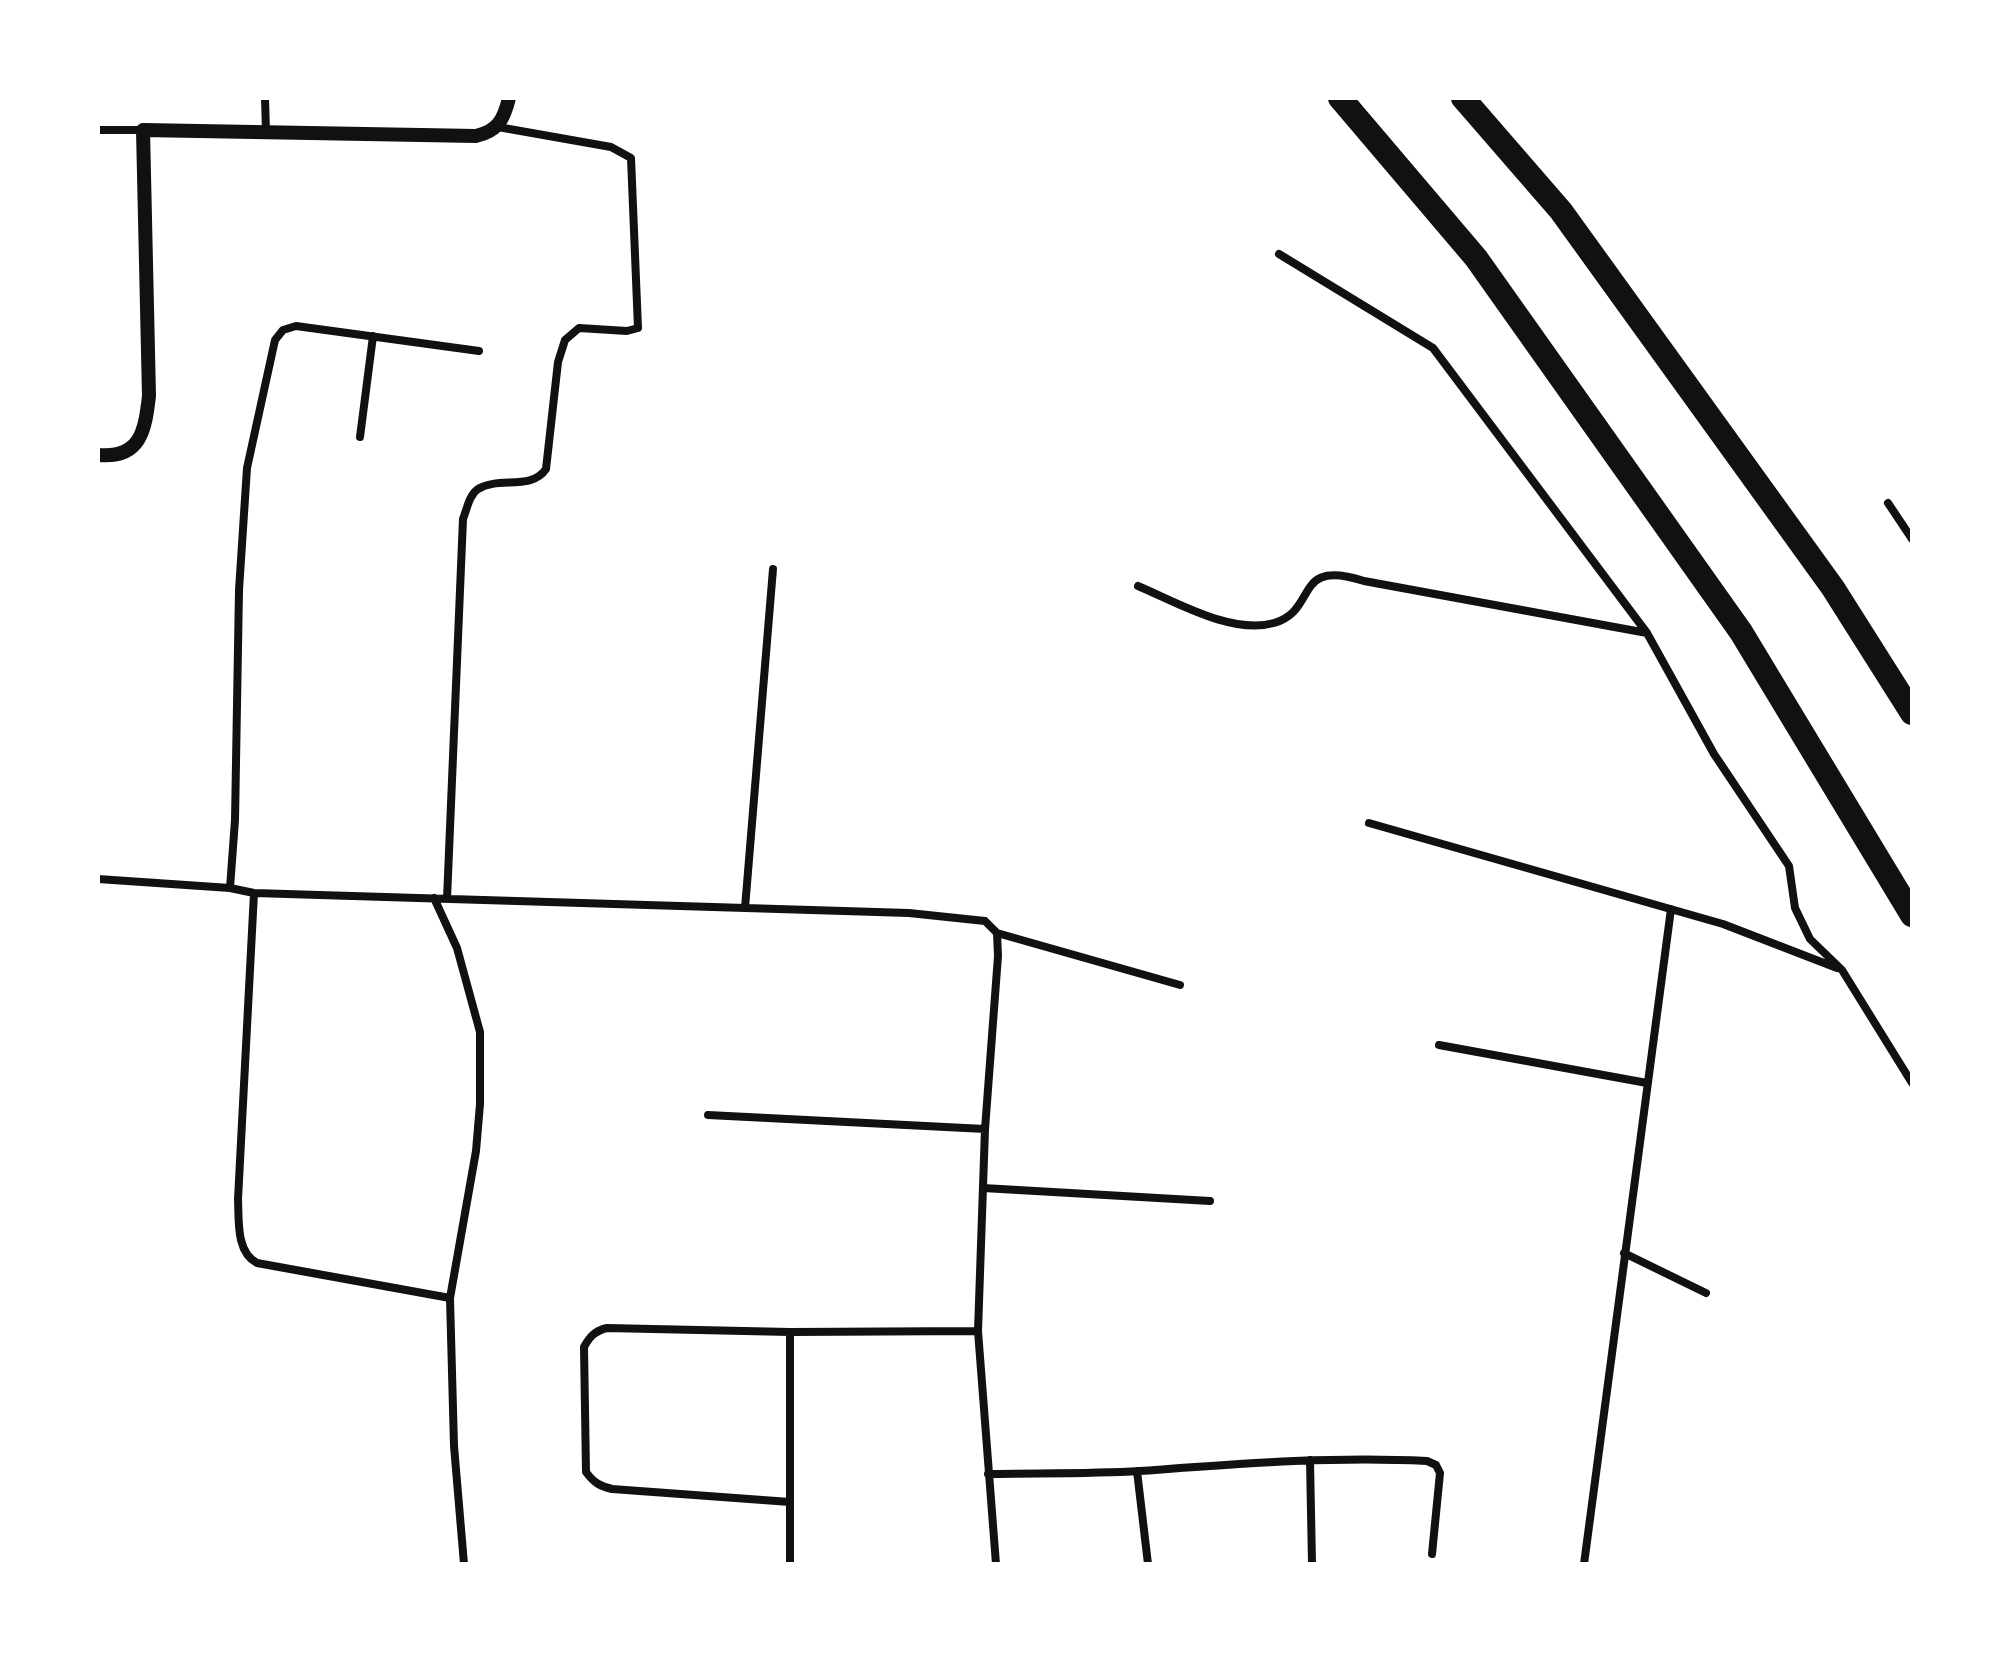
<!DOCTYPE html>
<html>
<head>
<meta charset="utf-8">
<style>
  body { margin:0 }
  #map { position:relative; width:2010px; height:1662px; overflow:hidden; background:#fff; font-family:Barlow,sans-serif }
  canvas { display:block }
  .frame { position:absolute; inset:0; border:100px solid #fff; pointer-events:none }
</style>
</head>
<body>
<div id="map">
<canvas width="2010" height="1662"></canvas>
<div class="frame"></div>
</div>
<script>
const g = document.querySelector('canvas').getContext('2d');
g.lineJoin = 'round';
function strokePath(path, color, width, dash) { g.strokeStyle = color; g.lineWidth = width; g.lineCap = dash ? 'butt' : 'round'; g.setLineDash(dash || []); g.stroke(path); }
strokePath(new Path2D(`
  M 265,98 L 266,132
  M 98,130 L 143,130
  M 1279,254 L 1433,348 L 1647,633
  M 360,437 L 373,336
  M 1888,503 L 1912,539
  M 1138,586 C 1176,602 1232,635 1274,623 C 1319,610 1292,558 1364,581 L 1647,633 L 1714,754 L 1789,866 L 1795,908 L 1810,939 L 1842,970 L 1912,1083
  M 1369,823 L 1723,924 L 1837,968
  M 98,879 L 230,888 L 254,893 L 909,913 L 985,921 L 997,933 L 998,956 L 985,1129 L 978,1331 L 996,1564
  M 230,888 L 235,820 L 239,590 L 247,468 L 275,340 L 283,330 L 296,326 L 479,351
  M 254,893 L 238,1199 C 239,1221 236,1252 257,1263 L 450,1298
  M 434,898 L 457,948 L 480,1032 L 480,1104 L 476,1151 L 450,1298 L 454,1446 L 464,1564
  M 447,899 L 463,519 C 467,509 469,495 478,489 C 499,476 531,491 546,469 L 558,362 L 565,340 L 579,328 L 627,331 L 638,328 L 631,158 L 611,147 L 498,127
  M 745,908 L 773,569
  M 997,933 L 1180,985
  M 1439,1045 L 1647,1083
  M 708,1115 L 985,1129
  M 983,1188 L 1210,1201
  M 1624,1253 L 1706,1293
  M 790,1332 L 607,1328 C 595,1331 590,1336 584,1347 L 586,1472 C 594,1483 600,1486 612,1489 L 790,1502
  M 1310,1460 L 1312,1564
  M 1137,1471 L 1148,1564
  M 988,1474 C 1038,1473 1090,1474 1140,1471 C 1236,1464 1331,1456 1427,1461 L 1436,1465 L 1440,1473 L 1432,1554
  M 790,1564 L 790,1332 L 978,1331
  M 1584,1564 L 1671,909`), '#111', 8);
strokePath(new Path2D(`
  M 98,455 C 141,459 145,430 149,396 L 143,130 L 476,136 C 498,131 504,119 509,98`), '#111', 14);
strokePath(new Path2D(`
  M 1340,98 L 1476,258 L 1741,632 L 1912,915
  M 1463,98 L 1561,211 L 1833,588 L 1912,713`), '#111', 24);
</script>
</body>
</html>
